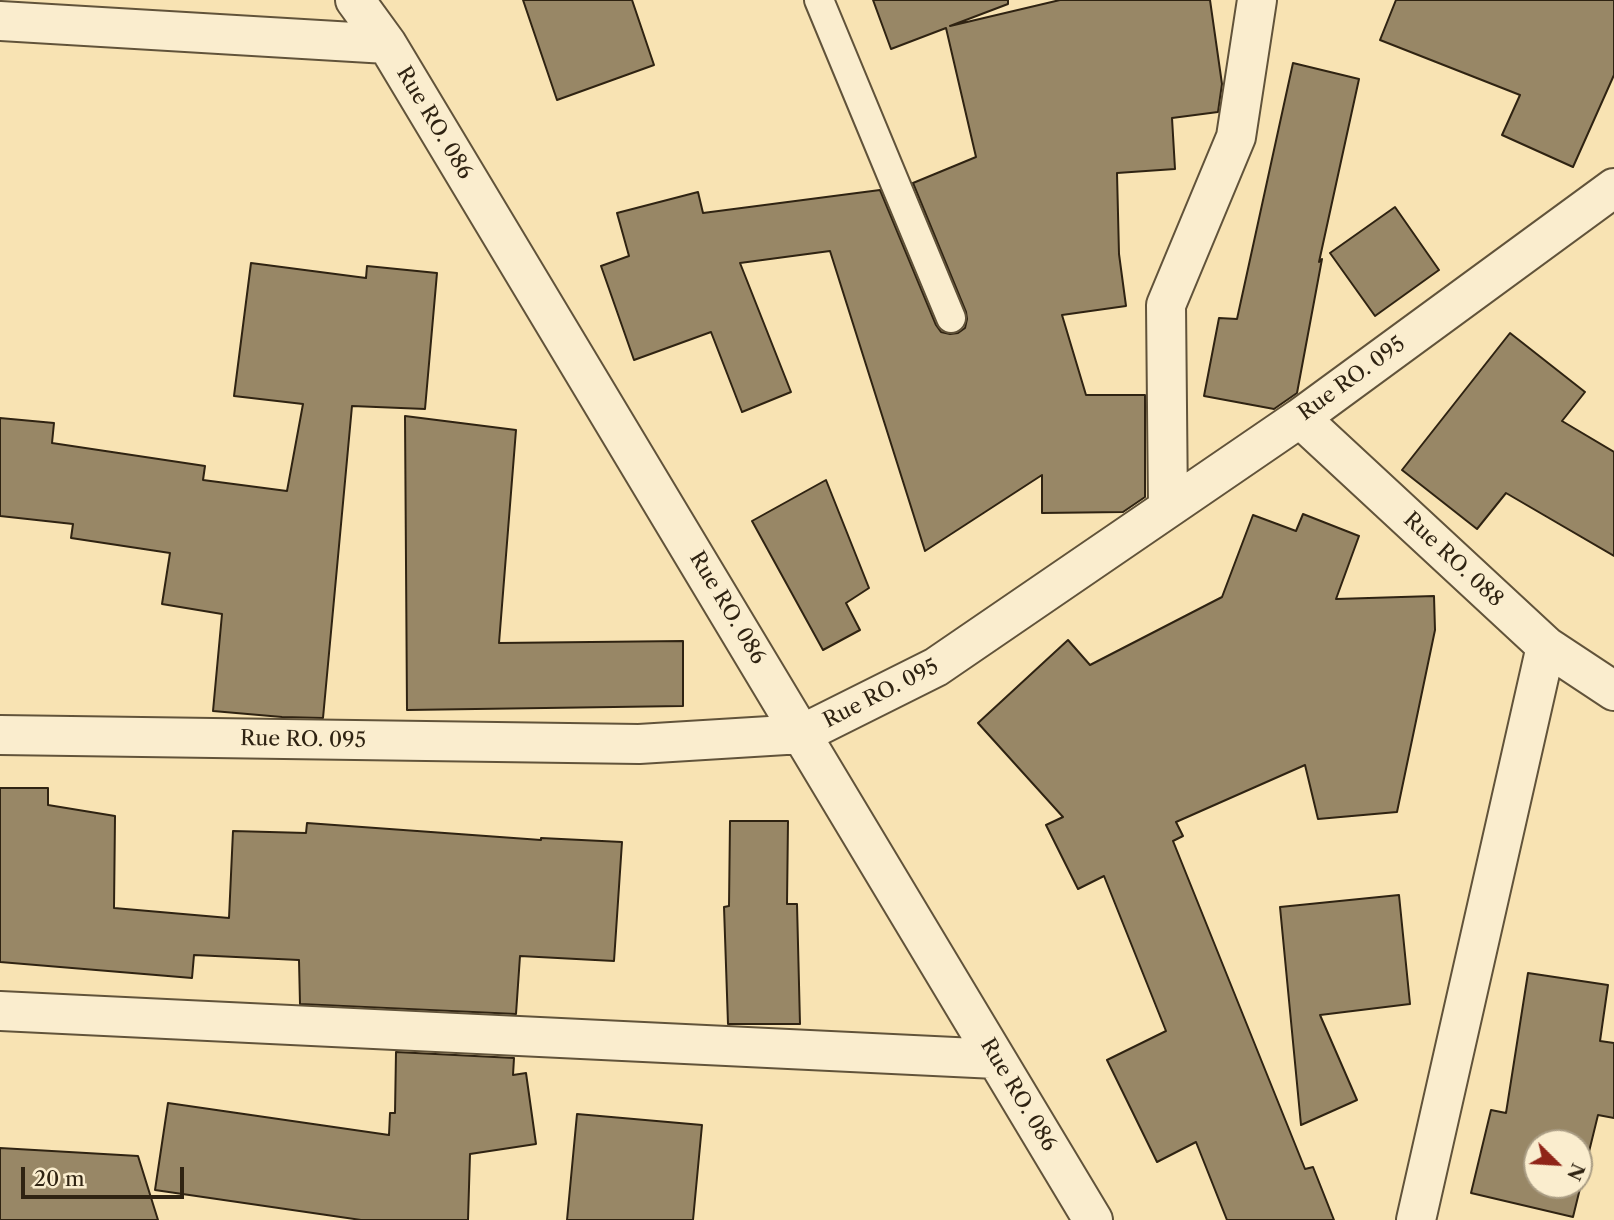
<!DOCTYPE html>
<html>
<head>
<meta charset="utf-8">
<style>
  body { margin:0 }
  #map { position:relative; width:1614px; height:1220px; overflow:hidden; background:#f8e3b3; font-family:"Libre Caslon Text",serif }
  canvas { display:block }
  .north { position:absolute; left:1523px; top:1129px; width:70px; height:70px; box-sizing:border-box; background:#faedce; border:2px solid #a99c83; border-radius:50%; rotate:114deg; font-size:19px; font-weight:700; line-height:28px; text-align:center; color:#2f2312 }
  .north::after { content:''; display:block; margin:auto; width:24px; height:32px; background:#8f2418; clip-path:polygon(50% 0,100% 100%,50% 72%,0 100%) }
  .scale { position:absolute; left:21px; top:1167px; width:163px; height:32px; box-sizing:border-box; border:4px solid #2f2312; border-top:0; padding-left:9px; font-size:21px; line-height:24px; white-space:nowrap; color:#2f2312; -webkit-text-stroke:5px #faedce; paint-order:stroke }
</style>
</head>
<body>
<div id="map">
<canvas width="1614" height="1220"></canvas>
<div class="north">N</div>
<div class="scale">20 m</div>
</div>
<script>
const g = document.querySelector('canvas').getContext('2d');
g.lineJoin = 'round';
function fill(path, color) { g.fillStyle = color; g.fill(path, 'evenodd'); }
function strokePath(path, color, width, dash) { g.strokeStyle = color; g.lineWidth = width; g.lineCap = dash ? 'butt' : 'round'; g.setLineDash(dash || []); g.stroke(path); }
function write(font, color, halo, rows, align = 'center') {
  g.font = font + ' "Libre Caslon Text",serif'; g.lineWidth = 5; g.setLineDash([]); g.textBaseline = 'middle'; g.strokeStyle = halo; g.fillStyle = color; for (const [text, x, y, turn = 0] of rows) {
    g.save(); g.translate(x, y); g.rotate((+turn || 0) * Math.PI / 180); g.textAlign = isNaN(turn) ? turn : align; if (halo) g.strokeText(text, 0, 0); g.fillText(text, 0, 0); g.restore();
  }
}
const building = new Path2D(`
  M 523,0 L 632,0 L 654,65 L 557,100 Z
  M 873,0 L 1008,0 L 1008,4 L 950,26 L 1060,0 L 1210,0 L 1222,84 L 1218,112 L 1172,118 L 1175,169 L 1117,173 L 1119,254 L 1126,306 L 1062,315 L 1086,395 L 1145,395 L 1145,497 L 1123,512 L 1042,513 L 1042,475 L 925,551 L 830,251 L 740,263 L 791,392 L 742,412 L 711,332 L 634,360 L 601,266 L 629,256 L 617,213 L 698,192 L 703,213 L 880,190 L 936,325 L 941,332 L 950,334 L 958,333 L 965,328 L 967,319 L 966,312 L 913,183 L 976,157 L 946,28 L 891,49 Z
  M 1396,0 L 1614,0 L 1614,75 L 1573,167 L 1502,135 L 1520,95 L 1380,40 Z
  M 1293,63 L 1359,79 L 1319,262 L 1322,259 L 1297,393 L 1274,409 L 1204,396 L 1219,318 L 1237,319 Z
  M 1395,207 L 1439,270 L 1375,316 L 1330,253 Z
  M 251,263 L 366,278 L 367,266 L 437,273 L 425,409 L 352,406 L 323,718 L 282,717 L 213,711 L 222,614 L 162,604 L 170,553 L 71,538 L 73,524 L 0,516 L 0,418 L 54,423 L 52,443 L 205,466 L 203,480 L 287,491 L 303,404 L 234,396 Z
  M 1510,333 L 1585,392 L 1562,421 L 1614,452 L 1614,556 L 1506,493 L 1477,529 L 1402,470 Z
  M 405,416 L 516,430 L 499,643 L 683,641 L 683,706 L 407,710 Z
  M 826,480 L 869,588 L 846,603 L 860,630 L 823,650 L 752,521 Z
  M 1303,514 L 1359,536 L 1336,599 L 1434,596 L 1435,630 L 1397,812 L 1318,819 L 1305,765 L 1176,822 L 1183,836 L 1173,841 L 1305,1169 L 1313,1167 L 1334,1220 L 1227,1220 L 1196,1142 L 1157,1162 L 1107,1060 L 1166,1031 L 1104,876 L 1078,889 L 1046,825 L 1063,817 L 978,723 L 1068,640 L 1090,665 L 1222,597 L 1253,515 L 1296,531 Z
  M 0,788 L 48,788 L 48,805 L 115,816 L 114,908 L 229,918 L 233,831 L 306,833 L 307,823 L 541,840 L 541,838 L 622,842 L 614,961 L 520,956 L 516,1014 L 300,1004 L 299,960 L 194,955 L 192,978 L 0,962 Z
  M 730,821 L 788,821 L 787,904 L 797,904 L 800,1024 L 728,1024 L 724,907 L 729,906 Z
  M 1399,895 L 1410,1004 L 1320,1015 L 1357,1100 L 1301,1125 L 1280,907 Z
  M 1528,973 L 1608,985 L 1600,1041 L 1614,1043 L 1614,1118 L 1598,1115 L 1573,1217 L 1471,1193 L 1491,1110 L 1506,1113 ZM 1537,1143 L 1579,1143 L 1579,1185 L 1537,1185 Z
  M 396,1052 L 514,1058 L 513,1075 L 526,1073 L 536,1144 L 470,1154 L 468,1220 L 361,1220 L 155,1190 L 168,1103 L 389,1135 L 390,1113 L 395,1113 Z
  M 577,1114 L 702,1125 L 693,1220 L 567,1220 Z
  M 0,1148 L 138,1156 L 158,1220 L 0,1220 Z`);
fill(building, '#988766');
strokePath(building, '#2f2312', 2);
const lane = new Path2D(`
  M 819,0 L 951,318`);
const street = new Path2D(`
  M 355,0 L 387,44 L 1093,1220
  M 0,21 L 387,44
  M 1300,418 L 1546,646 L 1614,691
  M 1168,508 L 1166,305 L 1236,137 L 1257,0
  M 0,735 L 639,744 L 802,734 L 936,667 L 1300,418 L 1614,188
  M 0,1011 L 996,1059
  M 1416,1220 L 1546,646`);
strokePath(lane, '#61533a', 32);
strokePath(street, '#61533a', 42);
strokePath(lane, '#faedce', 28);
strokePath(street, '#faedce', 38);
write('21px', '#2f2312', '#faedce', [
  ["Rue RO. 086",434,123,59],
  ["Rue RO. 095",1352,379,-36],
  ["Rue RO. 088",1453,560,43],
  ["Rue RO. 086",727,608,59],
  ["Rue RO. 095",881,694,-27],
  ["Rue RO. 095",303,740,1],
  ["Rue RO. 086",1018,1095,59]
]);
</script>
</body>
</html>
